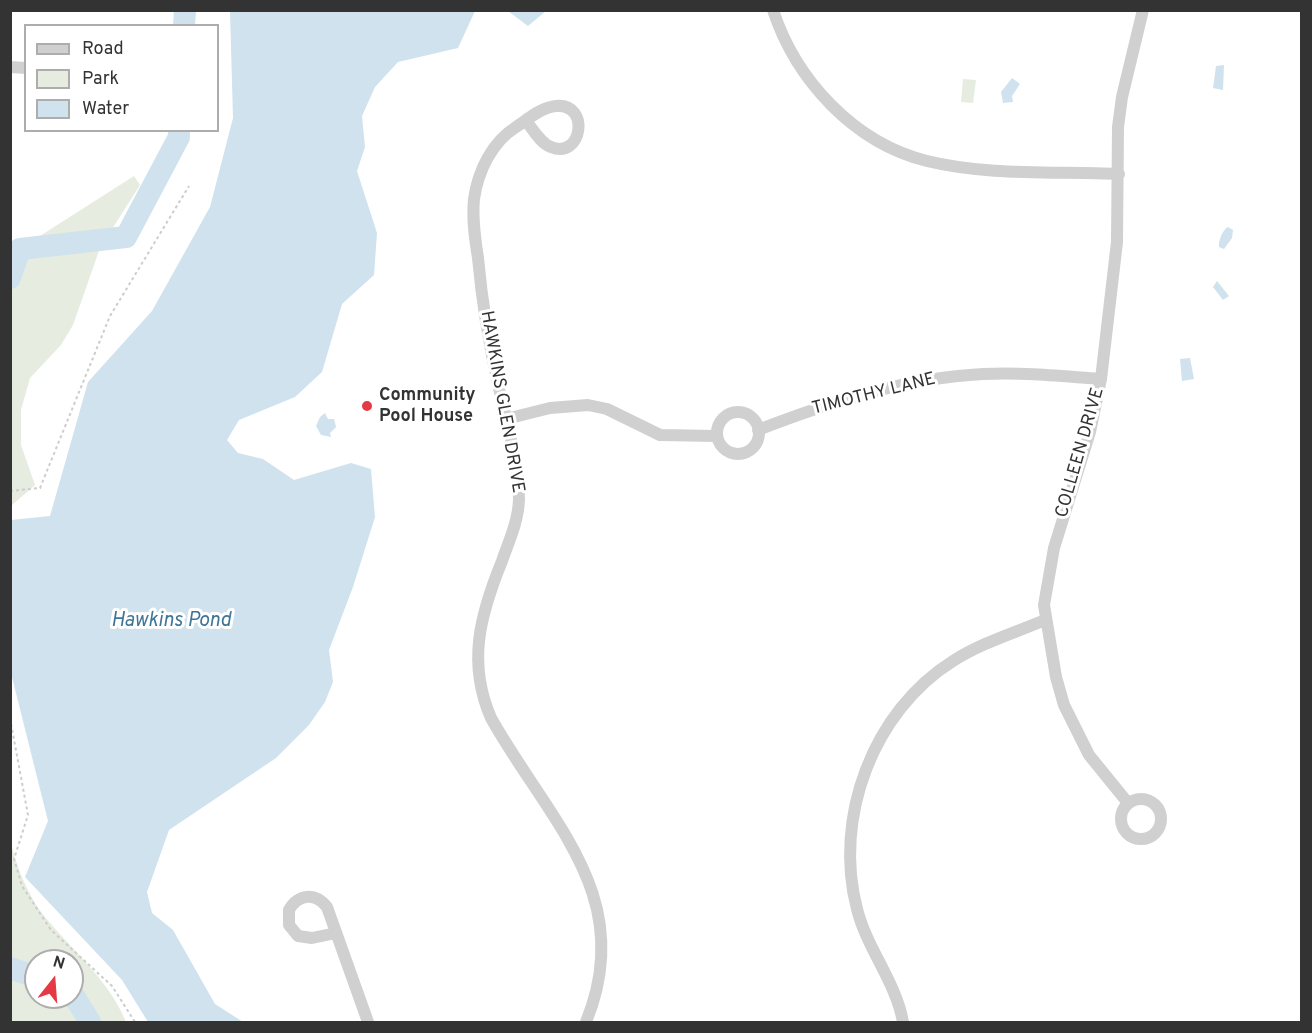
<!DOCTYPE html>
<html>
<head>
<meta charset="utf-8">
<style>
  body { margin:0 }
  #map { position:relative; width:1312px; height:1033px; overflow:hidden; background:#fff; font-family:Overpass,sans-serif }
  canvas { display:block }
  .frame { position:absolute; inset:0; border:12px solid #333; pointer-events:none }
  .legend { position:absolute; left:24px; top:24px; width:195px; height:108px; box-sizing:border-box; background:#fff; border:2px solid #adadad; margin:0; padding:8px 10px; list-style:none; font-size:18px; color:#333 }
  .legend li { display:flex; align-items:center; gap:12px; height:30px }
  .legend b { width:30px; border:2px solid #adadad }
  .north { position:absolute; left:24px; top:949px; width:60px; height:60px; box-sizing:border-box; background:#fff; border:2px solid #adadad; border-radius:50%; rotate:17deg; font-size:16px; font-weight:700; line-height:24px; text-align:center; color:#333 }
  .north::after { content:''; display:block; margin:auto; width:21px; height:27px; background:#e63946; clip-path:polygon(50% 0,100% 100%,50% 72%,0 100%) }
</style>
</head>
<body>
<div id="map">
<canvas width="1312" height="1033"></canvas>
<div class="frame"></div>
<ul class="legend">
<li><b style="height:8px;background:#d0d0d0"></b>Road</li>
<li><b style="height:16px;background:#e6ecdf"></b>Park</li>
<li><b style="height:16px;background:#cfe2ee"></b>Water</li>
</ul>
<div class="north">N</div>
</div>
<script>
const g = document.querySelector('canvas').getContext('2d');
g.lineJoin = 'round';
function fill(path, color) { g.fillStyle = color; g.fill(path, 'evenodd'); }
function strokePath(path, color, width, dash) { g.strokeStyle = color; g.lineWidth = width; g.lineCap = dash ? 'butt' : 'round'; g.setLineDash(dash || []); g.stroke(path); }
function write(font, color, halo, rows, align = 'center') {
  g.font = font + ' Overpass,sans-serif'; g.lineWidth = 6; g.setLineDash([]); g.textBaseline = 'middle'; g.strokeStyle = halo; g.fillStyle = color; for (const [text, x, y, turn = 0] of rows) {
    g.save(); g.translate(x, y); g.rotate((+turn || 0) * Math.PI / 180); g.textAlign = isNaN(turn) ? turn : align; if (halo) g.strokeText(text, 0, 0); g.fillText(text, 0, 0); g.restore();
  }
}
fill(new Path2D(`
  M 963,79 L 976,80 L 973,103 L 961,102 Z
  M 134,176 L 140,185 L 100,248 L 73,325 L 61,345 L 30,378 L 21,410 L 21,445 L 35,485 L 11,506 L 11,262 L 29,243 Z
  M 11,843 C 16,865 27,893 41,912 C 69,948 109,979 126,1022 L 11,1022 ZM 36,961 L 72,961 L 72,997 L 36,997 Z`), '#e6ecdf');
fill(new Path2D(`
  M 230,11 L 475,11 L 458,48 L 398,62 L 375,87 L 362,116 L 365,147 L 357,171 L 377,233 L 374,275 L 342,304 L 322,372 L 295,397 L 239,420 L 227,440 L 238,453 L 263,459 L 294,480 L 351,463 L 371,469 L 375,517 L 353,587 L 329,650 L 333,682 L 325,702 L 309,725 L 276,758 L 169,830 L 147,892 L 152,913 L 173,930 L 215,1004 L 243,1022 L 148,1022 L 122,980 L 25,877 L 48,821 L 11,673 L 11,520 L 50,516 L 88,382 L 152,311 L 210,207 L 233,118 Z
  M 508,11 L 546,11 L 528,26 Z
  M 1224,65 L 1223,90 L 1213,88 L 1216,66 Z
  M 1012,78 L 1020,84 L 1012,96 L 1013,102 L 1003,103 L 1001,92 Z
  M 1228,227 L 1233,230 L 1232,238 L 1224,249 L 1219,247 C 1218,241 1223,229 1228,227 Z
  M 1217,281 L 1229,296 L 1223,300 L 1213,287 Z
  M 1190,358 L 1194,379 L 1182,381 L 1180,359 Z
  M 325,413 L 328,419 L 334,419 L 336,427 L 330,433 L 331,437 L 321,435 L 316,426 L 320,417 Z`), '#cfe2ee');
strokePath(new Path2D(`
  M 184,26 L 185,10
  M 10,278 L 20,249 L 126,237 L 179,137 L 179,130
  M 10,968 L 36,977
  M 72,993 L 90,1022`), '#cfe2ee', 22);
strokePath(new Path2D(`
  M 10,491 L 40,488 L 110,316 L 189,186
  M 10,718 L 28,815 L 14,859 L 22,886 L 51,930 L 112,986 L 135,1022`), '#cdcdcd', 2, [3, 3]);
strokePath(new Path2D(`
  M 773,10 C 796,80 854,143 927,161 C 988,176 1056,171 1119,174
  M 10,67 L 26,68
  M 526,121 C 533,129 540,143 551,147 C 582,160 591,103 556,106 C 542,107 528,119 516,127 C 492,142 478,171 474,199 C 472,219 475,239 478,258 C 482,302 489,345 499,388 C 507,424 519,463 519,500 C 518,522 509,541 502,561 C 480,615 467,663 491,718 C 548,820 638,896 586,1022
  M717 433a21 21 0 1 1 42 0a21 21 0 1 1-42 0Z
  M 506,419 L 550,408 L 588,405 L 607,409 L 660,435 L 717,436
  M 758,430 C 830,402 905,378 983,374 C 1022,372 1062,376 1101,379
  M1121 819a20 20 0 1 1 40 0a20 20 0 1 1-40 0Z
  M 1128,803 L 1089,755 L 1064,705 L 1056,677 L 1044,605 L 1054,548 L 1090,432 L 1101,379 L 1117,242 L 1118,127 L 1122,97 L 1143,10
  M 336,933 L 312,938 L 298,936 L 289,925 L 289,910 C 298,894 315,892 327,907 L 368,1022
  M 903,1022 C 896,982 867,949 857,909 C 833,818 873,711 953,661 C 981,643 1014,633 1045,620`), '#d0d0d0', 12);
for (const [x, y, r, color] of [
  [367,406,6,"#e63946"]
]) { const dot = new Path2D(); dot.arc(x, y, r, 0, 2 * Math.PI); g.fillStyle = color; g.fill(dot); strokePath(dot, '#fff', 2); }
write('18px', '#333', '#fff', [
  ["TIMOTHY LANE",874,395,-14],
  ["HAWKINS GLEN DRIVE",501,402,80],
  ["COLLEEN DRIVE",1081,453,-74]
]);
write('bold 18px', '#333', '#fff', [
  ["Community",379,396],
  ["Pool House",379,417]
], 'left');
write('italic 20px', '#3f7597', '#fff', [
  ["Hawkins Pond",171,622]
]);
</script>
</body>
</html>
